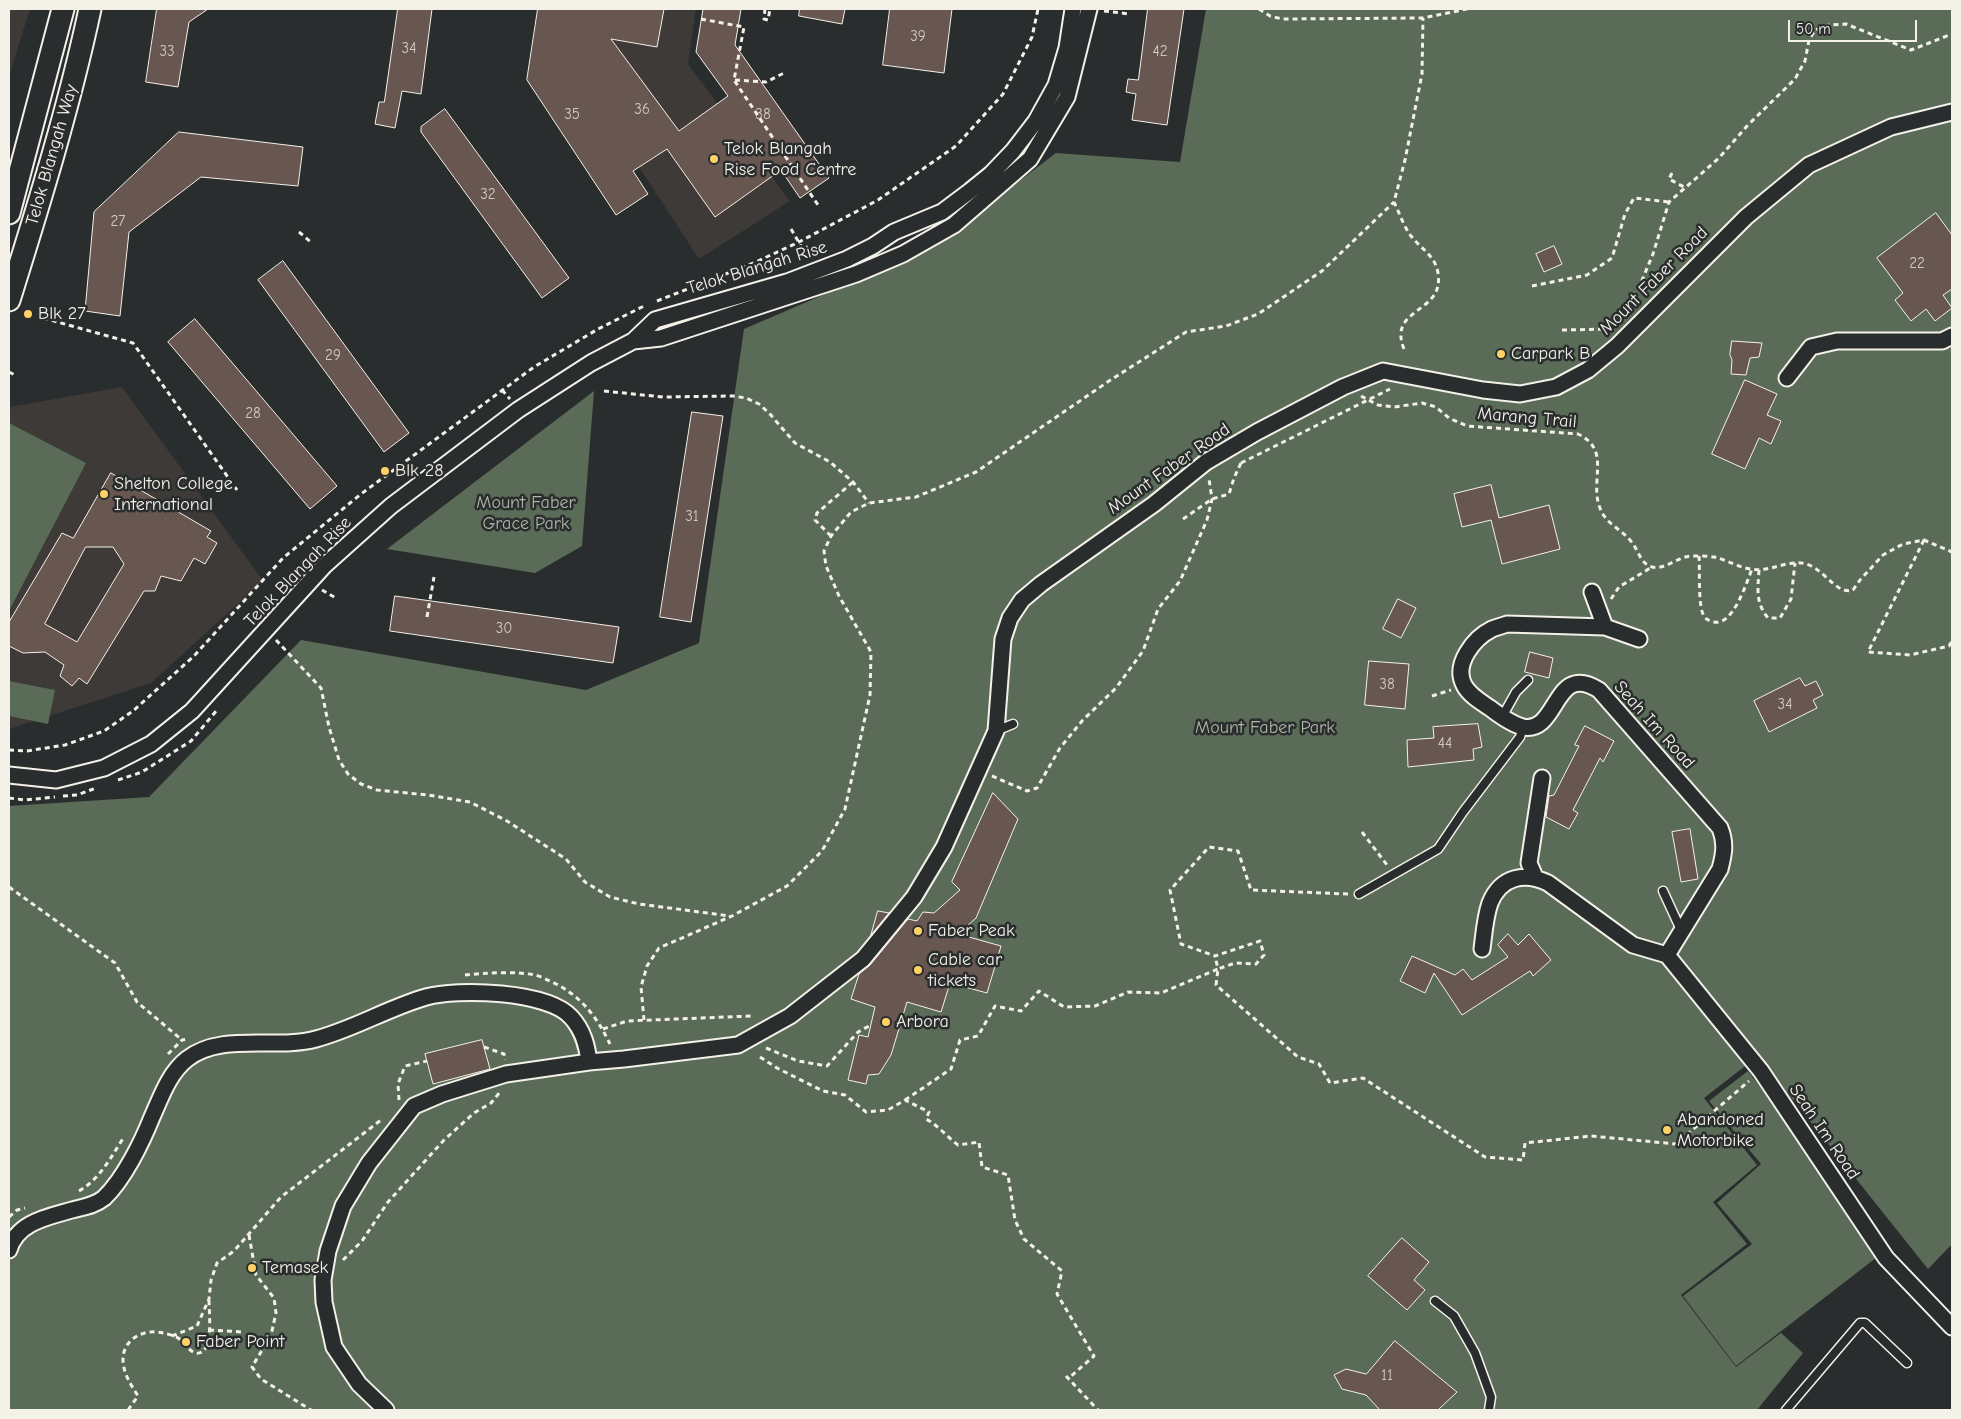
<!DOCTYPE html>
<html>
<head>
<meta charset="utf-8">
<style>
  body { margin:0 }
  #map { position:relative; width:1961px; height:1419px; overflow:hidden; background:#2a2d2e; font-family:"Comic Neue",sans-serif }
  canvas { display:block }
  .frame { position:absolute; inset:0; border:10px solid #f4f1e8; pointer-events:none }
  .scale { position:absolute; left:1788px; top:20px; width:129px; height:22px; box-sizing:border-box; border:2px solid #f4f1e8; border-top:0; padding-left:6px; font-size:15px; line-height:18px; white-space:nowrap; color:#f4f1e8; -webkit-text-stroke:4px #2a2d2e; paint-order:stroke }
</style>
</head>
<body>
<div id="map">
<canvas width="1961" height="1419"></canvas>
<div class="frame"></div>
<div class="scale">50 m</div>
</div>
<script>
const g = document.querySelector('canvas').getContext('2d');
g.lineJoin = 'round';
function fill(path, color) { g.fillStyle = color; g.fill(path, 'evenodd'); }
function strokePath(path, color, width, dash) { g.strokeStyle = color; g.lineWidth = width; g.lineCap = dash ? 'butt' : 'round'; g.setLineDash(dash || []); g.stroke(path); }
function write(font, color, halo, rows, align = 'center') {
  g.font = font + ' "Comic Neue",sans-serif'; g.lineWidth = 5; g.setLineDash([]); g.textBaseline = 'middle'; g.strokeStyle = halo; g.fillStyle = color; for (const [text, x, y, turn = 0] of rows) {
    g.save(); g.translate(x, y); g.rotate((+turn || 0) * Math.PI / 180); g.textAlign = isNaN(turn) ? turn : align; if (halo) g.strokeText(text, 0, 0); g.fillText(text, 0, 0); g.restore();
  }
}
fill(new Path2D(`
  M 9,9 L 30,9 L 9,76 Z
  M 589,9 L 696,9 L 688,64 L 790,201 L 699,259 L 575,69 Z
  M 122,387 L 263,581 L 151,683 L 9,729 L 9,407 Z`), '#3d3a38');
fill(new Path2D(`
  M 1206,9 L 1952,9 L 1952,1244 L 1928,1269 L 1758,1056 L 1704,1098 L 1757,1165 L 1713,1202 L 1747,1244 L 1681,1295 L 1736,1367 L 1781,1333 L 1803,1353 L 1757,1410 L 9,1410 L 9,806 L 149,797 L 301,640 L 586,690 L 699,643 L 744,329 L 930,249 L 1056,153 L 1180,162 Z
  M 594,391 L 582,546 L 535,573 L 387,549 Z
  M 9,423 L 86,463 L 9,611 Z
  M 9,681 L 55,690 L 48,724 L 9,716 Z
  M 1748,1071 L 1885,1251 L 1736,1366 L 1683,1296 L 1752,1244 L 1717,1203 L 1761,1164 L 1709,1101 Z`), '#5a6c57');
const building = new Path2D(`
  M 157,9 L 208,9 L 189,22 L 178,87 L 146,82 Z
  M 398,9 L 432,9 L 421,94 L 402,91 L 395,128 L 375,124 L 379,102 L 384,102 Z
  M 538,9 L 664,9 L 657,47 L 611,39 L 679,131 L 728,96 L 696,52 L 703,9 L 741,9 L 735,45 L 829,178 L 800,198 L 781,170 L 715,217 L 667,149 L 633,171 L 648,194 L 616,215 L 527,80 Z
  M 800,9 L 845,9 L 842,24 L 799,16 Z
  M 890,9 L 952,9 L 944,73 L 883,65 Z
  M 1148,9 L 1184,9 L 1167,125 L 1132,120 L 1136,94 L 1126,92 L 1128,79 L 1138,80 Z
  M 445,109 L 569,278 L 542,298 L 421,132 L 421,127 Z
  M 179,132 L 303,147 L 298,186 L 201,177 L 129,232 L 120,316 L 85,311 L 94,212 Z
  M 1936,213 L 1952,235 L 1952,289 L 1943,295 L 1952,308 L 1935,321 L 1926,309 L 1911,321 L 1895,300 L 1903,293 L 1877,258 Z
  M 1554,246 L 1562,264 L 1544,272 L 1536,254 Z
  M 283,261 L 409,433 L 384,452 L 258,280 Z
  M 195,319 L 337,486 L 310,509 L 168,342 Z
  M 1732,341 L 1762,343 L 1759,357 L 1750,358 L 1746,375 L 1731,374 L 1732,360 L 1730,355 Z
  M 1745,380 L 1777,394 L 1767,415 L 1781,421 L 1771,444 L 1759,438 L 1745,469 L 1712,454 Z
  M 692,412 L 723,416 L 691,622 L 660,617 Z
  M 111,473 L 211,531 L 207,537 L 217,543 L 205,564 L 194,558 L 181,581 L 161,576 L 155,591 L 144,591 L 87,684 L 79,678 L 72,686 L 60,676 L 64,665 L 45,652 L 23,653 L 9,646 L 9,622 L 62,533 L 73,538 ZM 86,547 L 113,547 L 124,564 L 77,642 L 45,624 Z
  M 1491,485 L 1499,518 L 1549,505 L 1560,549 L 1502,564 L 1491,520 L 1462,527 L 1454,494 Z
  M 395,596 L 619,627 L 613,663 L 390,631 Z
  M 1398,599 L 1416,608 L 1401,638 L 1383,629 Z
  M 1530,652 L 1553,658 L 1549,678 L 1525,672 Z
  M 1369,661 L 1409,664 L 1405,709 L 1365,705 Z
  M 1800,678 L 1805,686 L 1816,681 L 1823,695 L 1813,700 L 1817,708 L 1769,732 L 1754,701 Z
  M 1478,724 L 1482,747 L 1473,749 L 1474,760 L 1408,767 L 1407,740 L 1434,738 L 1433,727 Z
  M 1585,726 L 1614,741 L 1603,762 L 1600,758 L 1573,810 L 1578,813 L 1569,829 L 1546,817 L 1549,796 L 1554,795 L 1579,746 L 1575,745 Z
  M 993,793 L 1018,819 L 976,918 L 958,934 L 1001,946 L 987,993 L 950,983 L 941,1012 L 907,1002 L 891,1055 L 879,1074 L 868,1075 L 866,1084 L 848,1080 L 859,1035 L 868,1037 L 875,1007 L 851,999 L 859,974 L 870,965 L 908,919 L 917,921 L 923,912 L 934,913 L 960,890 L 952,882 Z
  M 1690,829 L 1698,879 L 1681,882 L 1672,832 Z
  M 878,911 L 889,913 L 871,935 Z
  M 1508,934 L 1518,945 L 1529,934 L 1551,960 L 1533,976 L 1530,971 L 1462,1015 L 1434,973 L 1425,993 L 1400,981 L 1412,956 L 1455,975 L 1463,969 L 1472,980 L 1508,957 L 1498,945 Z
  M 482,1040 L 490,1069 L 433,1084 L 425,1054 Z
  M 1402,1238 L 1429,1262 L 1414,1280 L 1425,1290 L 1407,1310 L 1368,1276 Z
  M 1395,1341 L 1457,1392 L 1438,1410 L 1380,1410 L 1366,1395 L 1342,1389 L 1334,1375 L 1346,1369 L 1366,1374 Z`);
fill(building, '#685751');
strokePath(building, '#f4f1e8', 1);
const lane = new Path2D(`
  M 1502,717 L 1516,692 L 1528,680
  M 996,731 L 1013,724
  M 1663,891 L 1681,930
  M 1359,894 L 1438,849 L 1463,812 L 1520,737 L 1523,727
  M 1435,1301 L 1454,1316 L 1475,1353 L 1491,1397 L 1489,1410
  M 1786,1410 L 1860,1323 L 1865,1323 L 1907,1363`);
const street = new Path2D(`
  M 633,341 L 661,338 L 856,274 L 903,254 L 954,225 L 1030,159 L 1067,97 L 1089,9
  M 1787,378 L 1811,347 L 1837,341 L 1942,341 L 1952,336
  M 1592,592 L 1605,627
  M 1639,639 L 1605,627 L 1507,624 C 1502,626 1497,627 1492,629 C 1474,638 1453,664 1464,685 C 1469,695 1481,702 1490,708 C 1499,715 1511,724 1523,727 C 1559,734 1553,661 1599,690 L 1720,828 C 1726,843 1724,854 1720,869 L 1667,955
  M 9,775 L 56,780 L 104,768 L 151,744 L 192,711 L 324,566 L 391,506 L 518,410 L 591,363 L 633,341 L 655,320 L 787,282 L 847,259 L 873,246 L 894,232 L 942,212 L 970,191 L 991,174 L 1013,151 L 1036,121 L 1056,85 L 1067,48 L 1073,9
  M 1535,877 L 1529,863 L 1542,778
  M 1482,949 C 1484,934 1485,917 1490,903 C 1501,876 1525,872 1548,883 L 1633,945 L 1667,955 L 1761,1071 L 1886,1258 L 1952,1327
  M 9,1250 C 17,1222 48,1217 72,1210 C 83,1207 94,1206 104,1198 C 124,1179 142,1142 152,1117 C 161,1097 169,1073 187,1059 C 221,1032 275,1050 316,1039 C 354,1029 388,1008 426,997 C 457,988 548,991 571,1017 C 583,1030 587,1045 589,1062
  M 386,1410 L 359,1384 L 334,1347 L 324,1302 L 323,1280 L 328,1251 L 343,1206 L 369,1163 L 414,1106 L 442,1094 L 506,1074 L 589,1062 L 624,1059 L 738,1045 L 790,1016 L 863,959 L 914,897 L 944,847 L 996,731 L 1003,639 L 1010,618 L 1022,600 L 1041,584 L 1154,504 L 1206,462 L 1257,432 L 1343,387 L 1383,371 L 1483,390 L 1520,394 L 1556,387 L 1588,370 L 1617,346 L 1746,217 L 1809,165 L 1891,127 L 1952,112`);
const secondary = new Path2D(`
  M 9,213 L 63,9
  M 9,300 C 39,204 69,107 90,9`);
strokePath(lane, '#f4f1e8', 11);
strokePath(street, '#f4f1e8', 19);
strokePath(secondary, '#f4f1e8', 25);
strokePath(new Path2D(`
  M 765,9 L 764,19 L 768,20 L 770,9
  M 1259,9 L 1270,16 L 1282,19 L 1423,18 L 1467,9
  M 1104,11 L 1130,14
  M 701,19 L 744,27 L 734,80 L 820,208
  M 735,80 L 766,82 L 786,72
  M 1672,173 L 1669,179 L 1684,187
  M 791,229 L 808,258
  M 299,232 L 312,243
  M 1532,286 L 1587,275 L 1612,258 L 1625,214 L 1634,198 L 1669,202
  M 657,301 L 756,262 L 799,242 L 878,200 L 956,146 L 1003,94 L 1032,37 L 1038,9
  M 1625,313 L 1640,285 L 1653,254 L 1669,202 L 1719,158 L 1747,126 L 1795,79 L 1805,61 L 1809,40 L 1815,30 L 1829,25 L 1846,24 L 1911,50 L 1952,34
  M 43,318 L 133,343 L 237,490
  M 1562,330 L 1611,329
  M 1404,349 C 1387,307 1445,314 1438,273 C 1435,255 1421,249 1411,236 C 1404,227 1399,212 1394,202 L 1405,160 L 1422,74 L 1423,18
  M 9,372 L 15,375
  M 502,390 L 510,399
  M 604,391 L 663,397 L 733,396 L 746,398 L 759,404 L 769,413 L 795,443 L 830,462 L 853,482 L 869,503
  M 1361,396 L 1378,405 L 1394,407 L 1422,403 L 1436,407 L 1449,418 L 1467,426 L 1578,434 C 1612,450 1589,481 1600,508 C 1606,525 1624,530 1633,544 C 1639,552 1641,564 1652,567 C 1666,570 1678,556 1692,556 C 1699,556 1707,556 1714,557 C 1727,560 1738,567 1750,569 C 1767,572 1779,564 1795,563 C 1822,560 1833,596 1853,590 L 1860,580 L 1883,555 L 1903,544 L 1924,540 L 1952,552
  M 1241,463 L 1390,389
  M 1183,519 L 1212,499 L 1229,494 L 1234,478 L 1241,463
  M 831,536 L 815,520 L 817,513 L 853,482
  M 1924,540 L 1868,652 L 1910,655 L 1949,646 L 1952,641
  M 1699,556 C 1700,569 1698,603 1703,614 C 1705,619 1709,621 1714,622 C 1733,626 1746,584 1752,569
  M 1759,570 C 1758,589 1755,602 1768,618 L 1780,618 L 1791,599 L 1795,563
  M 322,590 L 336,598
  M 1611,599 L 1619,587 L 1652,567
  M 427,617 L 434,577
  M 276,640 L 321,688 L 329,727 L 339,760 L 348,774 L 361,784 L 377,790 L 428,795 L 470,802 L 507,821 L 566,859 L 585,882 L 610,897 L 639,904 L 730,916
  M 1432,696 L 1451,690
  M 9,750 L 27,751 L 65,745 L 104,731 L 133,711 L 194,656 L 283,558 L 361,494 L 534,367 L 598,329 L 646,305
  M 992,776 L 1027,791 L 1037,788 L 1060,748 L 1082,721 L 1116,688 L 1143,651 L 1158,609 L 1180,581 L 1207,520 L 1212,499 L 1209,479
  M 118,780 L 142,772 L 191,741 L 217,710
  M 63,796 L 77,795 L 96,788
  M 9,798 L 25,800 L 55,797
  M 1362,832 L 1387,865
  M 9,887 L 115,963 L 137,1002 L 182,1040
  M 1348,894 L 1251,890 L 1238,851 L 1209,847 L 1170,890 L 1181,944 L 1215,956 L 1260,941 L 1264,955 L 1256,964 L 1235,963 L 1218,969 L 1216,985 L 1298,1057 L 1319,1064 L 1330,1083 L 1363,1078 L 1485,1157 L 1523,1160 L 1525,1143 L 1591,1136 L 1676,1144 L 1749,1081
  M 465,975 C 485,973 515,971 535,975 C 540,976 545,979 550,981 C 579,994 596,1015 610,1044
  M 644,1020 L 641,987 L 647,966 L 659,948 L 732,916 L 787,886 L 822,851 L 845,809 L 870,695 L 871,652 L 839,596 L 826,566 L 824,551 L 831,536 L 851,512 L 869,503 L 916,497 L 976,472 L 1109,381 L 1186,332 L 1226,326 L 1258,314 L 1322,271 L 1394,202
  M 603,1029 L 627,1021 L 751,1016
  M 484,1047 L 504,1054 L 505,1060
  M 766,1048 L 798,1061 L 827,1066 L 858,1032 L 871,1025
  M 168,1054 L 182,1040 L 188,1039
  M 760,1057 L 777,1068 L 823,1091 L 845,1095 L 866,1112 L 888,1110 L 905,1100 L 929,1112 L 926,1119 C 938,1125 947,1137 958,1145 L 979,1142 L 982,1167 L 1008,1175 L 1015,1220 L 1024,1239 L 1062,1271 L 1057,1294 L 1094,1356 L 1069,1378
  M 399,1100 L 398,1084 L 405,1066 L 427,1061
  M 905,1100 L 951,1069 L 960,1040 L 978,1036 L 995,1006 L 1021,1011 L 1039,991 L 1064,1007 L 1095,1006 L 1128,992 L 1161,993 L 1218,969 L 1215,956
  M 79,1191 C 100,1179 111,1157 124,1137
  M 9,1217 L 17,1210 L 25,1208
  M 249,1235 L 256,1275 L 274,1298 L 276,1313 L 271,1335 L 252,1367 L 261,1379 L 311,1410
  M 343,1260 L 362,1241 L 388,1202 L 444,1140 L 474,1113 L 491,1103 L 500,1092
  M 209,1330 L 243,1332
  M 172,1336 L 197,1326 L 209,1299 L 211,1280 L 217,1263 L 234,1251 L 281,1197 L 381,1120
  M 1066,1376 L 1098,1410
  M 128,1410 L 138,1396 C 131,1385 124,1375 123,1361 C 122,1340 143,1328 163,1333 C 168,1334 176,1336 181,1340 C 187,1345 192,1357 202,1352 C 213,1345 209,1312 209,1300`), '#f4f1e8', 3, [5, 4]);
strokePath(lane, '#2a2d2e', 8);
strokePath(street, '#2a2d2e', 15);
strokePath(secondary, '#2a2d2e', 21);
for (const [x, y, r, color] of [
  [714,159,5,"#ffd166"],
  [28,314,5,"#ffd166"],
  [1501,354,5,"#ffd166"],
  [385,471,5,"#ffd166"],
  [104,494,5,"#ffd166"],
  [918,931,5,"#ffd166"],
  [918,970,5,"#ffd166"],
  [886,1022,5,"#ffd166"],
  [1667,1130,5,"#ffd166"],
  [252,1268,5,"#ffd166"],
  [186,1342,5,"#ffd166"]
]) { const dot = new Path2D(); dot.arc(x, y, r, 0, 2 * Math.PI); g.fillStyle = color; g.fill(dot); strokePath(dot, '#2a2d2e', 2); }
write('15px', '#d1cac2', null, [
  ["39",918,37],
  ["34",409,49],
  ["33",167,52],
  ["42",1160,52],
  ["36",642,110],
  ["35",572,115],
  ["38",763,115],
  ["32",488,195],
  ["27",118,222],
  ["22",1917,264],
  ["29",333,356],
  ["28",253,414],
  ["31",692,517],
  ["30",504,629],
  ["38",1387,685],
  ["34",1785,705],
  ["44",1445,744],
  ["11",1387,1376]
]);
write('18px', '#f4f1e8', '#2a2d2e', [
  ["Telok Blangah",724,149],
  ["Rise Food Centre",724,170],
  ["Blk 27",38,314],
  ["Carpark B",1511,354],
  ["Blk 28",395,471],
  ["Shelton College",114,484],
  ["International",114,505],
  ["Faber Peak",928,931],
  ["Cable car",928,960],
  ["tickets",928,981],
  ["Arbora",896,1022],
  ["Abandoned",1677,1120],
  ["Motorbike",1677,1141],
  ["Temasek",262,1268],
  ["Faber Point",196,1342]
], 'left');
write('18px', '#f4f1e8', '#2a2d2e', [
  ["Telok Blangah Way",52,155,-74],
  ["Telok Blangah Rise",757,268,-17],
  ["Mount Faber Road",1654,281,-45],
  ["Marang Trail",1527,418,5],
  ["Mount Faber Road",1169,469,-35],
  ["Telok Blangah Rise",298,572,-46],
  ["Seah Im Road",1654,725,48],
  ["Seah Im Road",1824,1132,56]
]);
write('18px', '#afb5a7', '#2a2d2e', [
  ["Mount Faber",526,503],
  ["Grace Park",526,524],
  ["Mount Faber Park",1265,728]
]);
</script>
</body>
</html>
